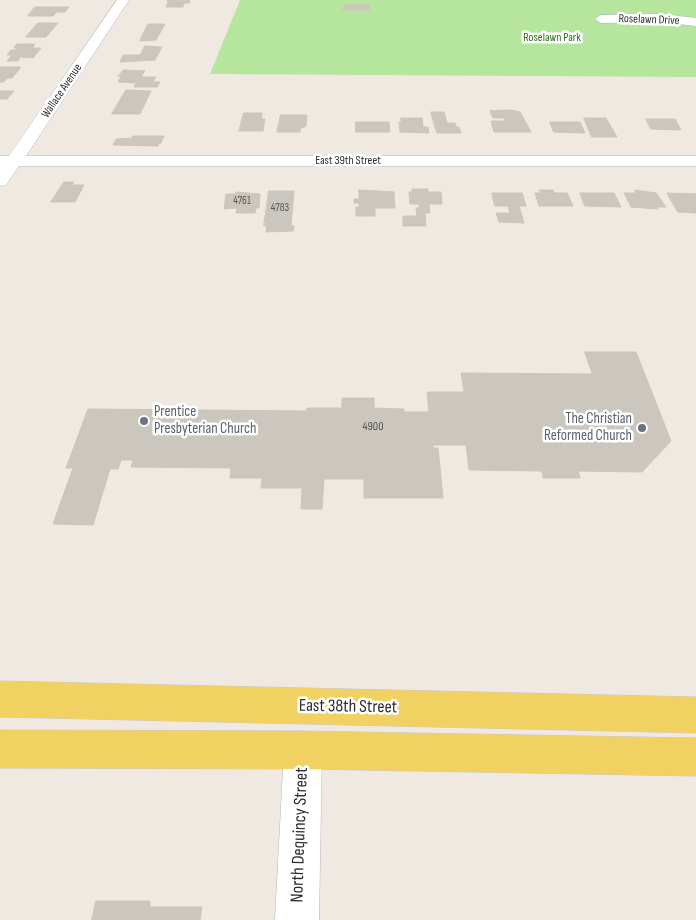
<!DOCTYPE html>
<html>
<head>
<meta charset="utf-8">
<style>
  body { margin:0 }
  canvas { display:block; background:#efe9e1 }
</style>
</head>
<body>
<canvas width="696" height="920"></canvas>
<script>
const g = document.querySelector('canvas').getContext('2d');
g.lineJoin = 'round';
function fill(path, color) { g.fillStyle = color; g.fill(path, 'evenodd'); }
function strokePath(path, color, width, dash) { g.strokeStyle = color; g.lineWidth = width; g.lineCap = dash ? 'butt' : 'round'; g.setLineDash(dash || []); g.stroke(path); }
function write(font, color, halo, rows, align = 'center') {
  g.font = font + ' "Sofia Sans Condensed",sans-serif'; g.lineWidth = 5; g.setLineDash([]); g.textBaseline = 'middle'; g.strokeStyle = halo; g.fillStyle = color; for (const [text, x, y, turn = 0] of rows) {
    g.save(); g.translate(x, y); g.rotate((+turn || 0) * Math.PI / 180); g.textAlign = isNaN(turn) ? turn : align; if (halo) g.strokeText(text, 0, 0); g.fillText(text, 0, 0); g.restore();
  }
}
fill(new Path2D(`
  M 240,0 L 696,0 L 696,77 L 210,74 Z`), '#b6e59e');
const building = new Path2D(`
  M 190,0 L 189,3 L 184,3 L 183,7 L 166,7 L 168,2 L 167,1 Z
  M 345,5 L 369,5 L 369,10 L 343,10 Z
  M 35,7 L 69,7 L 65,12 L 57,12 L 53,16 L 28,16 Z
  M 38,23 L 58,23 L 46,37 L 26,37 Z
  M 148,24 L 165,24 L 156,40 L 140,41 Z
  M 17,44 L 35,44 L 32,48 L 41,48 L 33,58 L 20,57 L 18,61 L 7,61 L 12,55 L 7,55 L 11,50 L 16,50 L 18,48 L 14,48 Z
  M 145,46 L 162,47 L 155,60 L 120,62 L 123,55 L 140,55 Z
  M 0,67 L 21,67 L 12,78 L 7,78 L 4,82 L 0,82 Z
  M 124,70 L 145,71 L 141,77 L 156,77 L 153,82 L 160,82 L 157,87 L 134,87 L 136,83 L 118,82 L 121,76 L 118,76 Z
  M 126,90 L 151,91 L 140,114 L 112,114 Z
  M 0,91 L 14,91 L 7,99 L 0,99 Z
  M 510,110 L 520,112 L 531,132 L 494,132 L 491,121 L 505,121 L 504,118 L 493,118 L 490,111 Z
  M 431,112 L 444,112 L 447,123 L 455,123 L 456,127 L 459,127 L 461,133 L 437,133 Z
  M 244,113 L 262,113 L 261,119 L 265,119 L 263,131 L 239,131 Z
  M 281,115 L 307,115 L 306,126 L 301,128 L 300,132 L 277,132 Z
  M 401,118 L 422,118 L 423,127 L 428,127 L 429,133 L 400,132 L 399,122 L 401,122 Z
  M 584,118 L 606,118 L 617,137 L 592,137 Z
  M 646,119 L 675,119 L 681,130 L 651,129 Z
  M 356,122 L 389,122 L 390,132 L 356,132 Z
  M 550,122 L 580,122 L 585,133 L 554,132 Z
  M 133,136 L 164,136 L 161,143 L 159,143 L 158,146 L 113,145 L 116,139 L 132,138 Z
  M 64,182 L 74,182 L 72,185 L 84,185 L 75,202 L 51,202 Z
  M 412,189 L 428,189 L 428,192 L 441,192 L 442,204 L 429,204 L 430,213 L 425,213 L 426,226 L 403,226 L 403,216 L 417,216 L 416,208 L 419,208 L 419,204 L 410,204 L 409,192 L 412,192 Z
  M 359,190 L 394,192 L 395,208 L 375,208 L 375,216 L 356,216 L 356,207 L 359,207 L 359,203 L 354,203 L 354,199 L 359,199 Z
  M 539,190 L 553,190 L 554,193 L 567,193 L 573,206 L 539,206 L 535,193 L 541,193 Z
  M 635,190 L 656,193 L 666,207 L 657,207 L 658,209 L 631,207 L 624,193 L 636,193 Z
  M 269,191 L 294,191 L 291,226 L 294,226 L 293,231 L 266,232 L 267,226 L 264,226 Z
  M 236,192 L 260,194 L 259,208 L 256,208 L 255,213 L 236,213 L 237,208 L 224,209 L 226,194 L 236,194 Z
  M 492,193 L 522,193 L 526,206 L 519,206 L 524,223 L 499,222 L 496,213 L 510,213 L 508,206 L 495,206 Z
  M 580,193 L 614,193 L 621,207 L 585,206 Z
  M 667,193 L 696,194 L 696,213 L 678,212 Z
  M 585,352 L 636,352 L 671,441 L 642,472 L 578,471 L 580,478 L 543,478 L 542,471 L 469,470 L 466,445 L 433,445 L 433,448 L 438,448 L 443,498 L 364,498 L 364,479 L 324,479 L 322,509 L 301,509 L 302,488 L 261,488 L 262,478 L 230,478 L 231,468 L 131,467 L 133,460 L 121,460 L 118,469 L 110,469 L 93,525 L 53,524 L 73,468 L 66,468 L 88,409 L 307,411 L 307,408 L 342,408 L 342,398 L 374,398 L 374,408 L 404,409 L 404,412 L 429,412 L 427,392 L 464,392 L 461,373 L 592,374 Z
  M 96,901 L 150,901 L 150,907 L 202,907 L 200,920 L 92,920 Z`);
fill(building, '#cbc7bf');
strokePath(building, '#cbc5ba', 1);
const minor = new Path2D(`
  M 117,0 L 129,0 L 26,156 L 696,156 L 696,166 L 19,166 L 6,185 L 0,186 L 0,156 L 9,156 Z
  M 661,14 L 696,18 L 696,26 L 661,22 L 601,23 L 595,19 L 601,15 Z
  M 303,731 L 316,737 L 322,750 L 319,920 L 275,920 L 284,750 L 290,737 Z`);
const primary = new Path2D(`
  M 0,681 L 696,697 L 696,733 L 0,717 Z
  M 0,730 L 303,731 L 696,738 L 696,776 L 303,769 L 0,768 Z`);
strokePath(minor, '#b4b7c1', 1);
strokePath(primary, '#c9c9c9', 1);
fill(minor, '#fff');
fill(primary, '#f2d163');
for (const [x, y, r, color] of [
  [144,421,5,"#6b7280"],
  [642,428,5,"#6b7280"]
]) { const dot = new Path2D(); dot.arc(x, y, r, 0, 2 * Math.PI); g.fillStyle = color; g.fill(dot); strokePath(dot, '#fff', 2); }
write('11px', '#555452', null, [
  ["4761",242,201],
  ["4783",280,208]
]);
write('12px', '#2e2e2e', '#fff', [
  ["Roselawn Drive",649,20,2],
  ["Wallace Avenue",62,91,-56],
  ["East 39th Street",348,161]
]);
write('12px', '#2c6e1b', '#fff', [
  ["Roselawn Park",552,38]
]);
write('12px', '#555452', null, [
  ["4900",373,427]
]);
write('15px', '#5b616d', '#fff', [
  ["Prentice",154,412],
  ["Presbyterian Church",154,429],
  ["The Christian",632,419,"right"],
  ["Reformed Church",632,436,"right"]
], 'left');
write('18px', '#2e2e2e', '#fff', [
  ["East 38th Street",348,707,1],
  ["North Dequincy Street",300,835,-88]
]);
</script>
</body>
</html>
